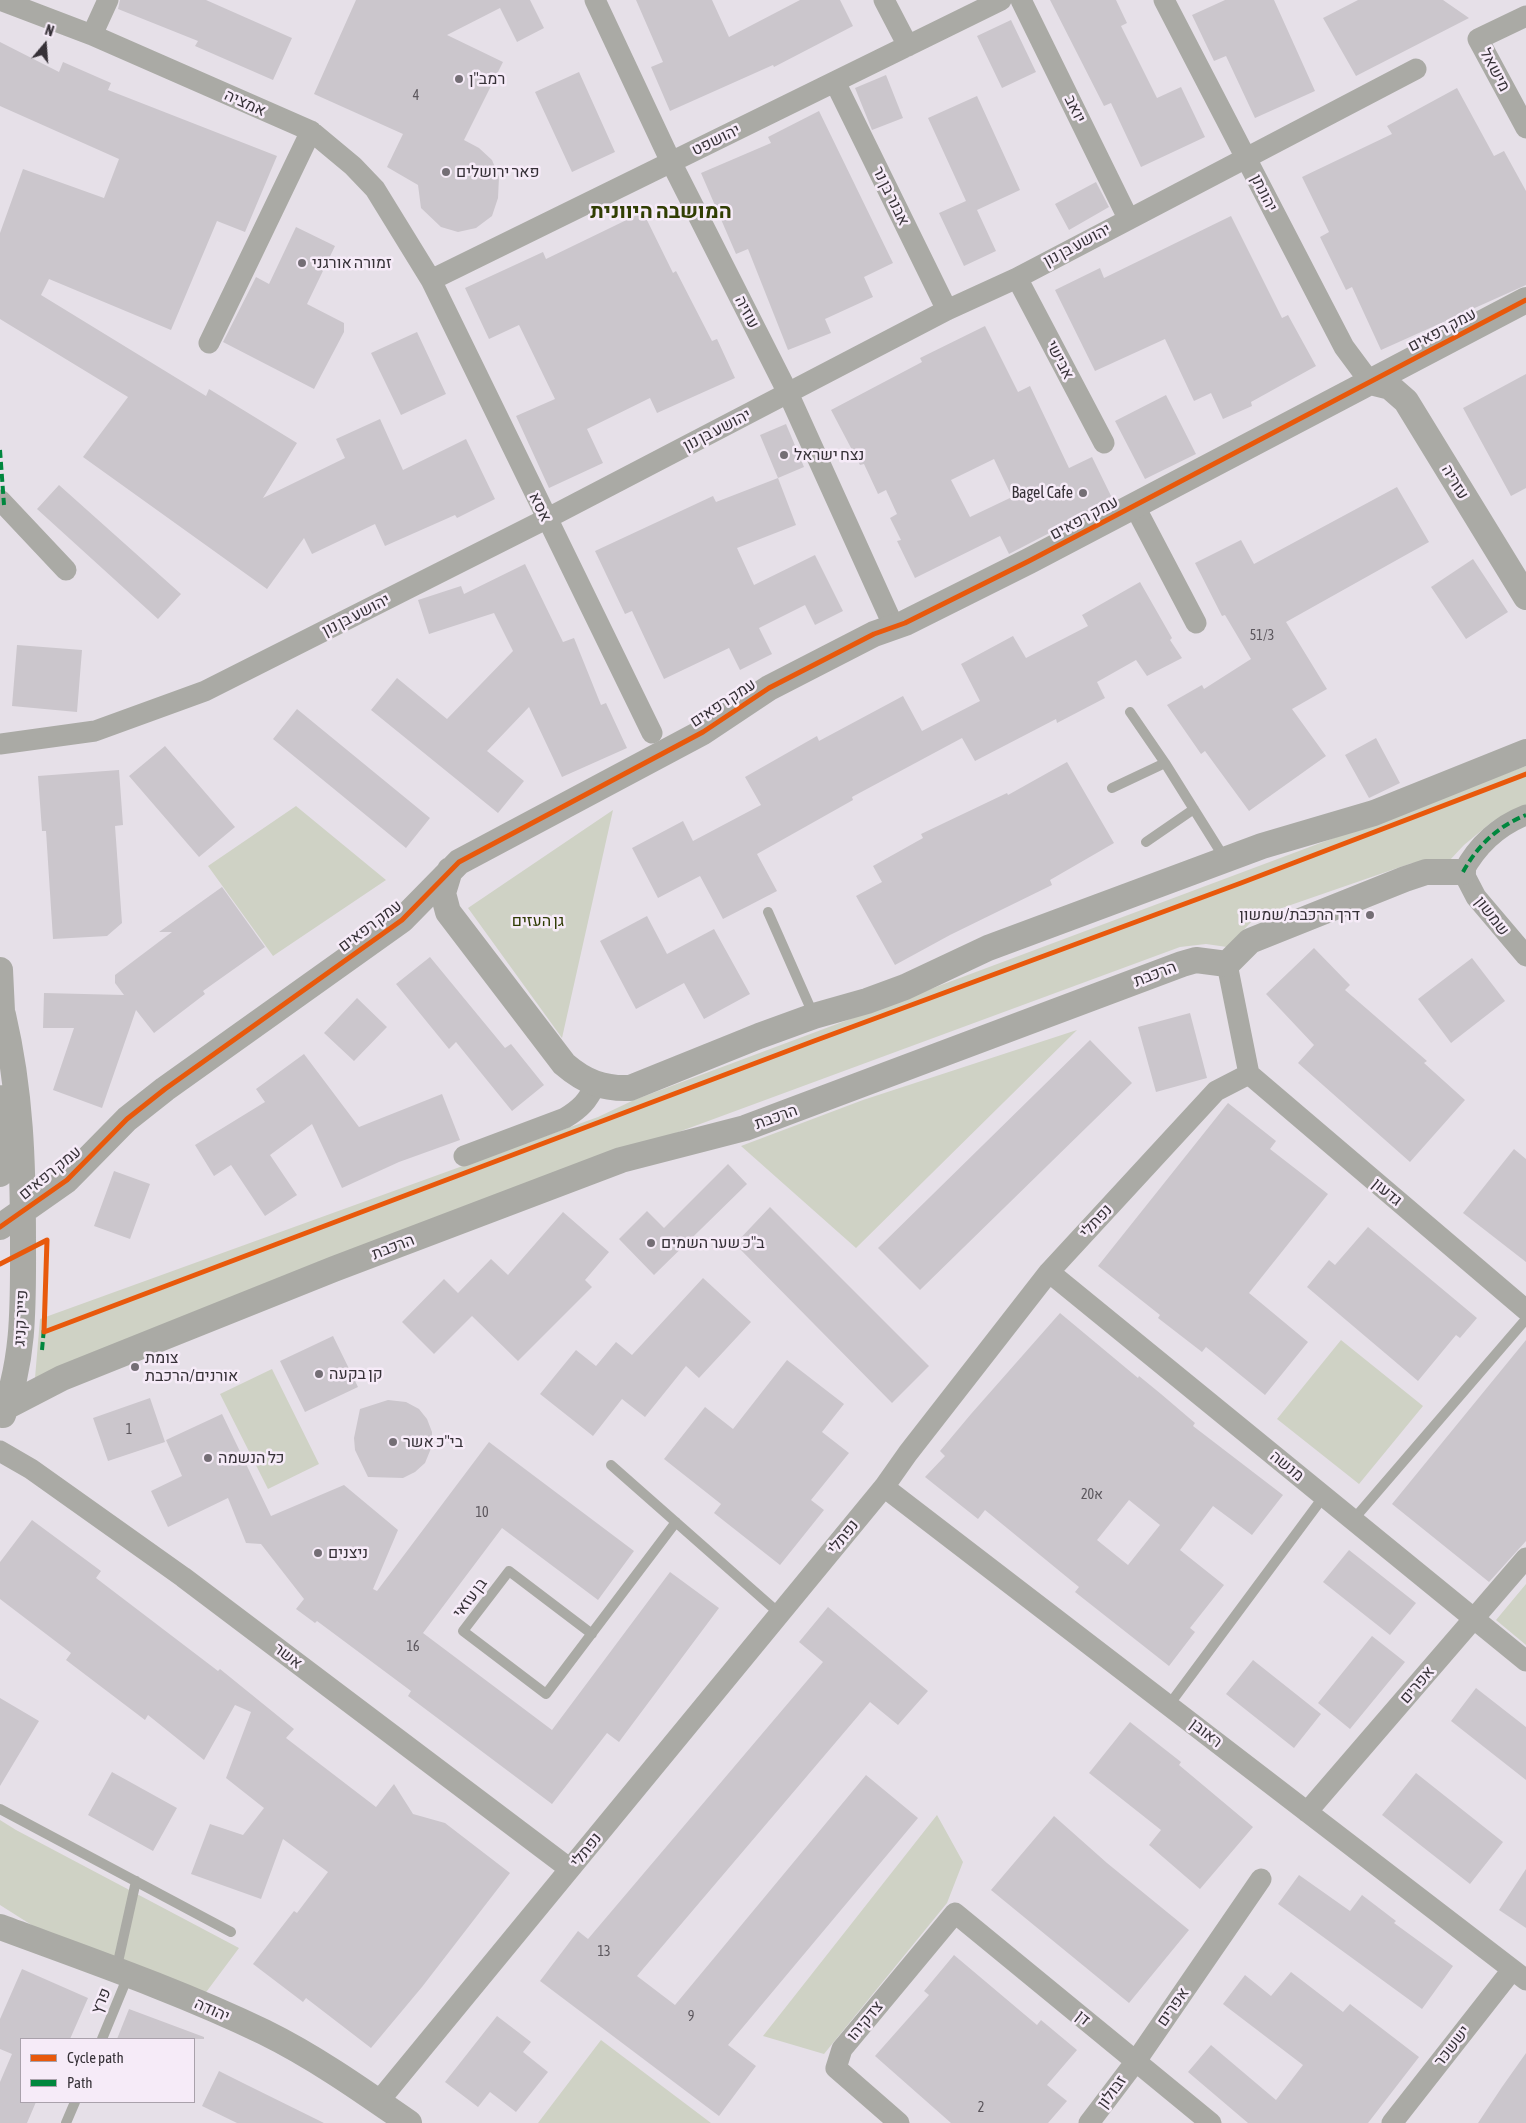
<!DOCTYPE html>
<html>
<head>
<meta charset="utf-8">
<style>
  body { margin:0 }
  #map { position:relative; width:1526px; height:2123px; overflow:hidden; background:#e6e0e8; font-family:"Asap Condensed",sans-serif }
  canvas { display:block }
  .legend { position:absolute; left:20px; top:2038px; width:175px; height:65px; box-sizing:border-box; background:#f6ebf8; border:1px solid #a9a1ab; margin:0; padding:6px 9px; list-style:none; font-size:15px; color:#363137 }
  .legend li { display:flex; align-items:center; gap:10px; height:25px }
  .legend b { width:25px; border:1px solid #a9a1ab }
  .north { position:absolute; left:20px; top:20px; width:50px; height:50px; -webkit-text-stroke:4px #f6ebf8; paint-order:stroke; rotate:18deg; font-size:14px; font-weight:700; line-height:20px; text-align:center; color:#363137 }
  .north::after { content:''; display:block; margin:auto; width:18px; height:22px; background:#363137; clip-path:polygon(50% 0,100% 100%,50% 72%,0 100%) }
</style>
</head>
<body>
<div id="map">
<canvas width="1526" height="2123"></canvas>
<ul class="legend">
<li><b style="height:6px;background:#e8590c"></b>Cycle path</li>
<li><b style="height:6px;background:#00873e"></b>Path</li>
</ul>
<div class="north">N</div>
</div>
<script>
const g = document.querySelector('canvas').getContext('2d');
g.lineJoin = 'round';
function fill(path, color) { g.fillStyle = color; g.fill(path, 'evenodd'); }
function strokePath(path, color, width, dash) { g.strokeStyle = color; g.lineWidth = width; g.lineCap = dash ? 'butt' : 'round'; g.setLineDash(dash || []); g.stroke(path); }
function write(font, color, halo, rows, align = 'center') {
  g.font = font + ' "Asap Condensed",Heebo,sans-serif'; g.lineWidth = 5; g.setLineDash([]); g.textBaseline = 'middle'; g.strokeStyle = halo; g.fillStyle = color; for (const [text, x, y, turn = 0] of rows) {
    g.save(); g.translate(x, y); g.rotate((+turn || 0) * Math.PI / 180); g.textAlign = isNaN(turn) ? turn : align; if (halo) g.strokeText(text, 0, 0); g.fillText(text, 0, 0); g.restore();
  }
}
fill(new Path2D(`
  M 1526,766 L 1526,807 L 1493,821 L 1464,845 L 1449,861 L 1412,863 L 1256,917 L 1227,947 L 1206,944 L 1180,947 L 608,1158 L 35,1378 L 40,1319 L 598,1117 L 634,1100 Z
  M 296,806 L 386,880 L 273,956 L 208,866 Z
  M 613,810 L 562,1038 L 468,908 Z
  M 1077,1030 L 856,1248 L 741,1146 L 863,1100 Z
  M 1341,1340 L 1423,1406 L 1359,1484 L 1277,1419 Z
  M 272,1369 L 319,1464 L 268,1489 L 220,1394 Z
  M 1526,1584 L 1526,1645 L 1496,1620 Z
  M 937,1815 L 963,1862 L 947,1903 L 824,2054 L 763,2036 Z
  M 0,1820 L 16,1830 L 239,1948 L 204,1995 L 60,1943 L 0,1905 Z
  M 601,2040 L 711,2123 L 538,2123 Z`), '#cfd2c5');
fill(new Path2D(`
  M 120,0 L 206,0 L 292,38 L 273,80 L 195,46 L 198,41 L 118,9 Z
  M 356,0 L 530,0 L 544,28 L 517,42 L 500,8 L 447,35 L 503,62 L 464,140 L 479,148 L 492,160 L 499,177 L 498,198 L 492,216 L 476,228 L 458,232 L 441,227 L 421,208 L 418,185 L 387,167 L 403,134 L 314,94 Z
  M 636,0 L 712,0 L 729,37 L 800,0 L 840,0 L 853,26 L 774,67 L 773,65 L 670,111 L 651,67 L 663,62 Z
  M 1050,0 L 1116,0 L 1127,23 L 1121,26 L 1157,98 L 1181,87 L 1205,137 L 1141,167 L 1111,103 L 1104,106 Z
  M 1225,0 L 1274,0 L 1315,91 L 1255,118 L 1226,56 L 1214,61 L 1192,15 Z
  M 1358,0 L 1443,0 L 1469,18 L 1356,76 L 1323,18 Z
  M 1011,20 L 1036,72 L 1002,88 L 977,36 Z
  M 0,42 L 59,72 L 63,62 L 111,83 L 108,90 L 277,156 L 245,232 L 217,221 L 171,330 L 49,279 L 41,295 L 206,396 L 209,389 L 297,443 L 263,498 L 345,458 L 336,439 L 380,419 L 403,470 L 466,439 L 495,499 L 457,518 L 455,515 L 385,546 L 375,524 L 312,554 L 304,538 L 267,589 L 83,457 L 128,397 L 0,319 L 0,233 L 23,169 L 104,198 L 119,159 L 0,106 Z
  M 579,72 L 615,152 L 572,172 L 535,92 Z
  M 886,75 L 903,118 L 872,130 L 855,88 Z
  M 1457,88 L 1494,156 L 1504,151 L 1526,191 L 1526,285 L 1381,350 L 1352,287 L 1346,290 L 1320,237 L 1329,232 L 1302,177 L 1392,134 L 1387,126 Z
  M 977,96 L 1020,190 L 977,210 L 996,251 L 964,266 L 939,213 L 966,201 L 928,118 Z
  M 819,111 L 893,263 L 864,277 L 873,297 L 825,319 L 831,333 L 788,350 L 748,249 L 736,254 L 701,173 L 771,143 L 768,137 Z
  M 1096,182 L 1109,207 L 1069,230 L 1055,204 Z
  M 643,212 L 673,273 L 676,271 L 712,341 L 717,339 L 735,378 L 657,413 L 650,398 L 587,429 L 603,463 L 549,488 L 516,416 L 555,399 L 519,325 L 489,339 L 465,288 L 543,252 L 546,259 Z
  M 1231,216 L 1282,318 L 1288,315 L 1316,366 L 1251,402 L 1252,406 L 1223,419 L 1211,393 L 1194,401 L 1165,339 L 1095,371 L 1055,290 L 1100,268 L 1104,278 Z
  M 296,227 L 335,246 L 307,304 L 344,323 L 344,332 L 314,389 L 223,342 L 256,277 L 269,284 Z
  M 985,326 L 1018,392 L 1030,386 L 1069,468 L 1092,457 L 1113,500 L 1009,554 L 1000,536 L 915,578 L 897,541 L 901,540 L 890,518 L 897,514 L 886,490 L 878,494 L 864,464 L 860,465 L 831,410 L 922,362 L 920,358 ZM 994,459 L 1012,497 L 970,517 L 951,480 Z
  M 417,332 L 446,394 L 401,415 L 371,353 Z
  M 1526,374 L 1526,488 L 1511,496 L 1463,408 Z
  M 1166,395 L 1196,454 L 1145,479 L 1115,421 Z
  M 786,424 L 804,467 L 778,478 L 760,435 Z
  M 778,478 L 796,525 L 737,548 L 754,585 L 815,555 L 843,611 L 815,625 L 805,605 L 759,628 L 772,654 L 740,670 L 729,648 L 664,679 L 632,611 L 625,614 L 595,551 L 713,496 L 716,502 Z
  M 59,485 L 181,594 L 158,619 L 37,509 Z
  M 1397,487 L 1429,542 L 1286,622 L 1327,689 L 1292,709 L 1326,756 L 1249,811 L 1205,751 L 1201,754 L 1167,705 L 1202,685 L 1204,689 L 1251,659 L 1225,615 L 1222,616 L 1195,563 L 1241,540 L 1254,564 Z
  M 1473,559 L 1508,612 L 1466,639 L 1431,587 Z
  M 525,564 L 563,642 L 574,638 L 601,705 L 606,703 L 627,748 L 562,777 L 529,707 L 487,751 L 524,781 L 498,813 L 371,710 L 397,678 L 447,719 L 513,651 L 494,613 L 429,634 L 418,600 L 461,586 L 464,594 Z
  M 1140,582 L 1172,638 L 1170,640 L 1182,658 L 1147,676 L 1136,660 L 1097,682 L 1105,698 L 1057,723 L 1056,719 L 975,761 L 962,738 L 852,797 L 853,800 L 757,854 L 777,891 L 723,919 L 700,876 L 658,898 L 632,848 L 683,821 L 693,841 L 761,805 L 745,777 L 817,736 L 819,741 L 903,696 L 922,731 L 980,701 L 961,664 L 1013,636 L 1026,658 L 1088,626 L 1082,615 Z
  M 17,645 L 82,650 L 77,712 L 12,706 Z
  M 297,709 L 430,818 L 406,848 L 273,739 Z
  M 1376,738 L 1400,783 L 1369,798 L 1345,755 Z
  M 165,746 L 235,827 L 199,857 L 129,776 Z
  M 1067,762 L 1114,843 L 1050,880 L 1052,885 L 950,935 L 895,965 L 856,896 L 882,882 L 873,866 L 923,838 L 921,834 L 1007,793 L 1008,795 Z
  M 119,770 L 123,825 L 115,826 L 122,923 L 107,936 L 53,939 L 46,831 L 42,831 L 38,776 Z
  M 222,887 L 265,947 L 203,991 L 205,994 L 154,1033 L 136,1010 L 102,1108 L 53,1090 L 74,1028 L 43,1028 L 44,993 L 124,995 L 115,983 L 115,975 L 172,932 L 159,932 Z
  M 647,916 L 667,954 L 714,929 L 750,994 L 704,1019 L 684,983 L 636,1009 L 600,941 Z
  M 1314,948 L 1350,985 L 1345,990 L 1427,1061 L 1424,1063 L 1465,1100 L 1410,1162 L 1298,1063 L 1314,1045 L 1266,994 Z
  M 430,957 L 505,1048 L 511,1044 L 544,1085 L 512,1111 L 456,1042 L 449,1049 L 396,984 Z
  M 1472,958 L 1505,1001 L 1451,1043 L 1418,999 Z
  M 357,998 L 387,1027 L 354,1061 L 324,1033 Z
  M 1190,1013 L 1207,1078 L 1156,1092 L 1138,1027 Z
  M 1090,1040 L 1132,1083 L 920,1290 L 878,1248 Z
  M 304,1054 L 359,1127 L 442,1094 L 460,1140 L 399,1162 L 342,1188 L 312,1124 L 270,1155 L 297,1195 L 265,1216 L 231,1165 L 214,1176 L 195,1145 L 265,1102 L 256,1089 Z
  M 1228,1103 L 1276,1141 L 1270,1149 L 1328,1194 L 1249,1293 L 1308,1342 L 1265,1395 L 1206,1347 L 1202,1352 L 1158,1318 L 1160,1315 L 1098,1266 Z
  M 1514,1149 L 1526,1159 L 1526,1262 L 1463,1213 Z
  M 728,1164 L 747,1184 L 654,1275 L 619,1239 L 647,1211 L 664,1228 Z
  M 114,1171 L 150,1184 L 130,1239 L 94,1226 Z
  M 770,1207 L 929,1366 L 892,1403 L 735,1244 Z
  M 563,1212 L 609,1252 L 585,1280 L 592,1287 L 518,1361 L 472,1316 L 434,1354 L 402,1322 L 444,1279 L 458,1293 L 491,1259 L 508,1275 Z
  M 1368,1227 L 1477,1318 L 1460,1338 L 1456,1335 L 1418,1381 L 1307,1287 L 1329,1260 L 1335,1265 Z
  M 703,1278 L 751,1322 L 699,1378 L 686,1366 L 645,1417 L 622,1399 L 593,1436 L 540,1394 L 576,1350 L 596,1366 L 616,1342 L 632,1355 Z
  M 1060,1313 L 1138,1378 L 1139,1376 L 1161,1394 L 1195,1423 L 1193,1426 L 1283,1495 L 1252,1535 L 1213,1506 L 1180,1550 L 1224,1585 L 1190,1628 L 1195,1632 L 1169,1666 L 1075,1592 L 1079,1587 L 985,1510 L 978,1519 L 925,1477 L 945,1456 L 940,1451 L 971,1414 ZM 1129,1500 L 1160,1525 L 1128,1565 L 1097,1540 Z
  M 333,1336 L 358,1387 L 305,1412 L 280,1361 Z
  M 1526,1340 L 1526,1541 L 1489,1582 L 1392,1504 Z
  M 787,1360 L 844,1404 L 822,1432 L 849,1453 L 811,1500 L 824,1510 L 780,1565 L 714,1513 L 721,1504 L 664,1459 L 705,1407 L 733,1429 Z
  M 150,1398 L 165,1442 L 108,1461 L 93,1418 Z
  M 388,1400 L 406,1402 L 419,1409 L 427,1419 L 432,1432 L 432,1446 L 425,1463 L 415,1472 L 403,1478 L 368,1477 L 355,1450 L 354,1438 L 360,1409 Z
  M 222,1414 L 271,1516 L 344,1485 L 398,1530 L 373,1589 L 377,1591 L 489,1442 L 634,1551 L 598,1600 L 502,1528 L 423,1633 L 552,1730 L 670,1572 L 719,1608 L 619,1742 L 607,1733 L 552,1804 L 408,1696 L 411,1691 L 317,1621 L 315,1623 L 296,1609 L 304,1599 L 261,1544 L 246,1543 L 228,1498 L 168,1527 L 151,1491 L 182,1476 L 166,1440 Z
  M 32,1520 L 101,1571 L 96,1578 L 218,1671 L 220,1669 L 294,1729 L 286,1738 L 376,1807 L 394,1784 L 413,1814 L 445,1823 L 510,1873 L 422,1987 L 371,2048 L 306,1998 L 303,2002 L 253,1964 L 294,1911 L 297,1913 L 328,1872 L 283,1839 L 261,1899 L 191,1874 L 210,1824 L 243,1835 L 264,1808 L 226,1778 L 251,1712 L 235,1705 L 204,1760 L 148,1715 L 145,1720 L 66,1660 L 71,1653 L 0,1599 L 0,1562 Z
  M 1349,1550 L 1416,1603 L 1390,1635 L 1323,1582 Z
  M 828,1607 L 928,1691 L 898,1725 L 870,1702 L 637,1976 L 675,2005 L 866,1775 L 918,1818 L 728,2045 L 756,2066 L 719,2116 L 540,1981 L 578,1931 L 588,1939 L 823,1662 L 799,1642 Z
  M 1372,1636 L 1405,1662 L 1350,1729 L 1318,1703 Z
  M 1253,1660 L 1321,1714 L 1294,1748 L 1226,1694 Z
  M 1476,1688 L 1526,1727 L 1526,1780 L 1451,1721 Z
  M 0,1698 L 39,1721 L 0,1786 Z
  M 1130,1722 L 1181,1762 L 1179,1765 L 1253,1827 L 1200,1889 L 1149,1845 L 1161,1830 L 1089,1773 Z
  M 112,1772 L 177,1808 L 153,1851 L 88,1815 Z
  M 1416,1773 L 1503,1842 L 1470,1884 L 1382,1815 Z
  M 1054,1816 L 1107,1863 L 1189,1930 L 1129,2003 L 991,1890 Z
  M 1526,1869 L 1526,1928 L 1499,1910 Z
  M 1299,1875 L 1350,1911 L 1362,1895 L 1396,1921 L 1394,1923 L 1453,1966 L 1422,2009 L 1278,1904 Z
  M 954,1955 L 1037,2025 L 1041,2020 L 1077,2050 L 1047,2085 L 1067,2101 L 1048,2123 L 951,2123 L 875,2056 L 929,1995 L 924,1991 Z
  M 22,1969 L 88,1998 L 70,2039 L 21,2039 L 21,2102 L 36,2102 L 27,2123 L 0,2123 L 0,2082 L 12,2054 L 0,2049 L 0,2019 Z
  M 1291,1972 L 1343,2012 L 1350,2004 L 1419,2057 L 1368,2123 L 1248,2123 L 1188,2072 L 1211,2045 L 1276,2100 L 1303,2065 L 1223,2004 L 1245,1975 L 1271,1996 Z
  M 129,2009 L 204,2037 L 204,2039 L 117,2039 Z
  M 497,2016 L 531,2042 L 523,2052 L 548,2072 L 516,2112 L 490,2092 L 478,2107 L 445,2082 Z
  M 1526,2053 L 1526,2123 L 1478,2123 L 1502,2087 Z
  M 219,2071 L 247,2085 L 324,2123 L 237,2123 L 202,2106 Z`), '#cbc6cc');
strokePath(new Path2D(`
  M 1130,712 L 1165,763
  M 1112,788 L 1165,763 L 1225,859
  M 1146,842 L 1194,809
  M 768,912 L 814,1016
  M 611,1465 L 780,1614
  M 1353,1520 L 1526,1319
  M 592,1634 L 509,1571 L 463,1631 L 546,1694 L 676,1522
  M 1169,1705 L 1324,1496
  M 0,1809 L 231,1932
  M 116,1971 L 136,1881
  M 102,2039 L 128,1976
  M 66,2123 L 75,2102`), '#aaaaa5', 10);
strokePath(new Path2D(`
  M 0,0 L 92,35 L 311,131 L 353,166 L 375,189 L 431,280 L 652,733
  M 595,0 L 671,162 L 788,393 L 894,627
  M 884,0 L 908,46
  M 1021,0 L 1128,218
  M 1164,0 L 1344,347 L 1370,382
  M 1526,16 L 1478,39 L 1526,128
  M 92,35 L 108,0
  M 835,82 L 947,310
  M 1017,278 L 1104,443
  M 431,280 L 1001,0
  M 209,343 L 311,131
  M 0,500 L 66,570
  M 1134,505 L 1196,623
  M 0,744 L 95,731 L 205,691 L 546,519 L 947,310 L 1017,278 L 1416,69
  M 1526,815 C 1498,826 1477,846 1463,872 L 1476,897 L 1526,956
  M 1249,1074 L 1526,1310
  M 464,1156 L 565,1118 C 580,1109 588,1101 595,1085
  M 1049,1272 L 1526,1661
  M 0,1451 L 31,1469 L 183,1577 L 570,1869
  M 884,1487 L 1526,1980
  M 1307,1812 L 1526,1558
  M 379,2101 L 884,1487 L 908,1453 L 1049,1272 L 1216,1091 L 1249,1074 L 1227,964
  M 899,2123 L 836,2068 L 842,2049 L 955,1913 L 1211,2123
  M 1089,2123 L 1136,2061 L 1261,1879
  M 1392,2123 L 1512,1970`), '#aaaaa5', 21);
strokePath(new Path2D(`
  M 1370,382 L 1390,387 L 1406,401 L 1526,597
  M 450,870 L 443,893 L 448,912 L 564,1064 C 585,1082 603,1089 630,1088 L 759,1036 L 814,1016 L 867,1001 L 905,987 L 988,948 L 1262,846 L 1374,813 L 1526,752
  M 0,970 L 3,1032
  M 3,1015 C 21,1092 23,1163 23,1242 C 23,1300 25,1359 3,1415
  M 0,1174 L 3,1098
  M 0,1227 L 67,1180 L 127,1119 L 165,1089 L 402,920 L 459,862 L 703,732 L 769,688 L 874,634 L 905,623 L 1029,561 L 1526,300
  M 6,1407 L 62,1378 L 334,1269 L 621,1160 L 745,1128 L 1182,964 L 1196,960 L 1227,964 L 1250,941 L 1405,879 L 1426,872 L 1463,872
  M 0,1927 C 89,1960 179,1991 264,2032 C 315,2057 363,2091 409,2123`), '#aaaaa5', 26);
strokePath(new Path2D(`
  M 0,450 L 4,505
  M 1463,872 C 1477,846 1498,826 1526,815
  M 42,1350 L 44,1328`), '#00873e', 4, [8, 4]);
strokePath(new Path2D(`
  M 0,1227 L 67,1180 L 127,1119 L 165,1089 L 402,920 L 459,862 L 703,732 L 769,688 L 874,634 L 905,623 L 1029,561 L 1526,300
  M 0,1264 L 47,1240 L 44,1332 L 814,1041 L 1241,883 L 1526,774`), '#e8590c', 5);
for (const [x, y, r, color] of [
  [459,79,5,"#746e75"],
  [446,172,5,"#746e75"],
  [302,263,5,"#746e75"],
  [784,455,5,"#746e75"],
  [1083,493,5,"#746e75"],
  [1370,915,5,"#746e75"],
  [651,1243,5,"#746e75"],
  [135,1367,5,"#746e75"],
  [319,1374,5,"#746e75"],
  [393,1442,5,"#746e75"],
  [208,1458,5,"#746e75"],
  [318,1553,5,"#746e75"]
]) { const dot = new Path2D(); dot.arc(x, y, r, 0, 2 * Math.PI); g.fillStyle = color; g.fill(dot); strokePath(dot, '#f6ebf8', 2); }
write('14px', '#5b565c', null, [
  ["4",416,96],
  ["51/3",1262,636],
  ["1",129,1430],
  ["20א",1092,1495],
  ["10",482,1513],
  ["16",413,1647],
  ["13",604,1952],
  ["9",691,2017],
  ["2",981,2108]
]);
write('16px', '#363137', '#f6ebf8', [
  ["מישאל",1495,70,62],
  ["אמציה",245,103,24],
  ["יואב",1075,109,64],
  ["יהושפט",716,140,-26],
  ["יהונתן",1264,193,63],
  ["אבנר בן נר",891,196,64],
  ["יהושע בן נון",1077,245,-28],
  ["עוזיה",747,312,63],
  ["עמק רפאים",1442,330,-28],
  ["אבישי",1060,360,62],
  ["יהושע בן נון",717,430,-27],
  ["עזריה",1455,482,59],
  ["אסא",540,507,64],
  ["עמק רפאים",1084,518,-28],
  ["יהושע בן נון",356,615,-27],
  ["עמק רפאים",723,703,-33],
  ["שמשון",1492,916,52],
  ["עמק רפאים",370,926,-37],
  ["הרכבת",1155,974,-21],
  ["הרכבת",776,1117,-20],
  ["עמק רפאים",50,1173,-39],
  ["גדעון",1387,1192,40],
  ["נפתלי",1096,1221,-47],
  ["הרכבת",393,1247,-21],
  ["פייר קניג",21,1318,-87],
  ["מנשה",1287,1466,39],
  ["נפתלי",843,1537,-51],
  ["בן עזאי",470,1598,-53],
  ["אשר",288,1656,37],
  ["אפרים",1417,1685,-49],
  ["ראובן",1206,1733,38],
  ["נפתלי",586,1850,-51],
  ["פרץ",101,2001,-67],
  ["אפרים",1173,2007,-55],
  ["יהודה",212,2010,24],
  ["דן",1083,2018,39],
  ["צדקיהו",865,2021,-50],
  ["יששכר",1452,2046,-52],
  ["זבולון",1112,2092,-53]
]);
write('16px', '#363137', '#f6ebf8', [
  ["רמב\"ן",469,79],
  ["פאר ירושלים",456,172],
  ["זמורה אורגני",312,263],
  ["נצח ישראל",794,455],
  ["Bagel Cafe",1073,493,"right"],
  ["דרך הרכבת/שמשון",1360,915,"right"],
  ["ב\"כ שער השמים",661,1243],
  ["צומת",145,1358],
  ["אורנים/הרכבת",145,1376],
  ["קן בקעה",329,1374],
  ["בי\"כ אשר",403,1442],
  ["כל הנשמה",218,1458],
  ["ניצנים",328,1553]
], 'left');
write('16px', '#2f3b04', '#f6ebf8', [
  ["גן העזים",538,921]
]);
write('bold 21px', '#313e03', '#f6ebf8', [
  ["המושבה היוונית",661,211]
]);
</script>
</body>
</html>
